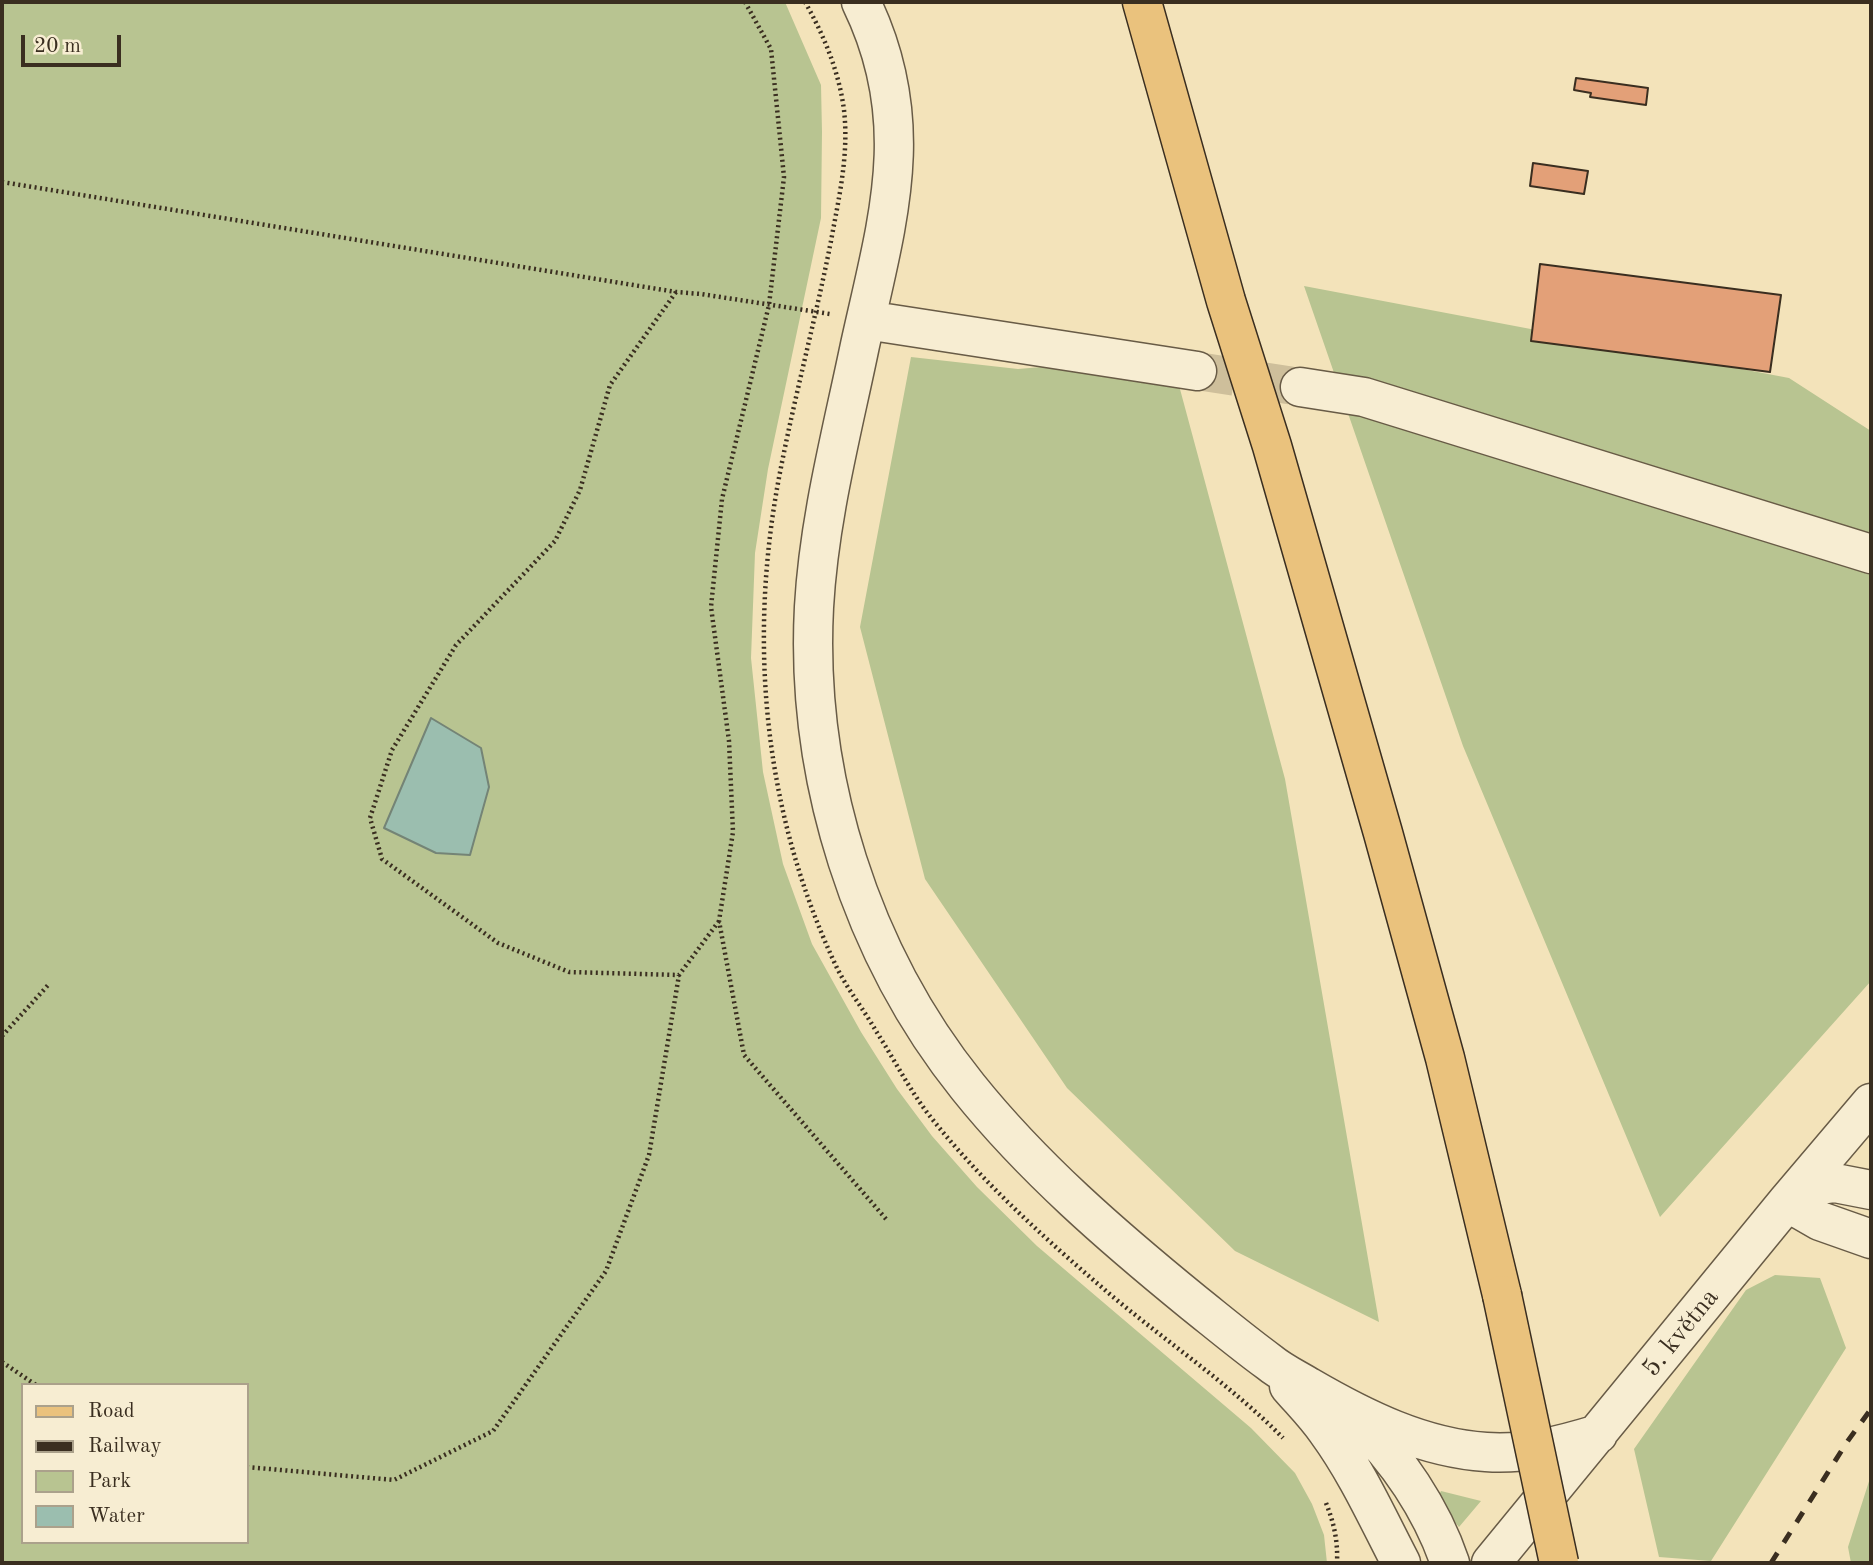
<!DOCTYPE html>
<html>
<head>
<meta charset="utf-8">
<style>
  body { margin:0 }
  #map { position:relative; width:1873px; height:1565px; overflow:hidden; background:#f3e3ba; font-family:"Old Standard TT",serif }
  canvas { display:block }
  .frame { position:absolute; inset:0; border:4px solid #3a2e20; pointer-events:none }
  .legend { position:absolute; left:21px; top:1383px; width:228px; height:161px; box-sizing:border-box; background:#f7edd2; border:2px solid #aba18b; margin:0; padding:9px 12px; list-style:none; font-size:21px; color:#3a2e20 }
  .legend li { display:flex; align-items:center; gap:14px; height:35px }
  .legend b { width:35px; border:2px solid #aba18b }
  .scale { position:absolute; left:21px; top:35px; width:100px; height:32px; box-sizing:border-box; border:4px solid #3a2e20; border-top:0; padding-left:9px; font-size:21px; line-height:24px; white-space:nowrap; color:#3a2e20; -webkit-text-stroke:5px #f7edd2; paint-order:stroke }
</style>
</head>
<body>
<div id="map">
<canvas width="1873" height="1565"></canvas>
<div class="frame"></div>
<ul class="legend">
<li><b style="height:9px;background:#eac27d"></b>Road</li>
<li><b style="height:9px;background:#3a2e20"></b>Railway</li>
<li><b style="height:19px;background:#b8c491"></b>Park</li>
<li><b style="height:19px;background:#9bbeaf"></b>Water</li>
</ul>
<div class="scale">20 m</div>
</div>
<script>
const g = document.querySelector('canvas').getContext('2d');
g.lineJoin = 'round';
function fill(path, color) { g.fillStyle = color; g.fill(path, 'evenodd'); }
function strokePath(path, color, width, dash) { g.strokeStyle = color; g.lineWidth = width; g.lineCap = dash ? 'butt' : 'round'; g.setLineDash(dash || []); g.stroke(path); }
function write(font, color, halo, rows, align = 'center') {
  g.font = font + ' "Old Standard TT",serif'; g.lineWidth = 7; g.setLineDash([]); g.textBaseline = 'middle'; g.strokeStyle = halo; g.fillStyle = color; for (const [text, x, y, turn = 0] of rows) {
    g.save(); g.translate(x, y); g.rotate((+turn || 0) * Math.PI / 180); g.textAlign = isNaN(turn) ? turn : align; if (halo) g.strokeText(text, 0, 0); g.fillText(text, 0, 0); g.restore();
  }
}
fill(new Path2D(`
  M 2,2 L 785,2 L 821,85 L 822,132 L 821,218 L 768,469 L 755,553 L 751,658 L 763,772 L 783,864 L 812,944 L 861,1032 L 897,1089 L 932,1136 L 977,1187 L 1037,1246 L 1251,1428 L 1295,1473 L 1312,1504 L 1324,1535 L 1327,1563 L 2,1563 ZM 23,1385 L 247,1385 L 247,1542 L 23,1542 Z
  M 1304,286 L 1789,378 L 1871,431 L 1871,981 L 1660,1217 L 1463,746 Z
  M 911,357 L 1018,369 L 1053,366 L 1177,378 L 1285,779 L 1379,1322 L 1235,1251 L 1067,1088 L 925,879 L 860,627 Z
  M 1775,1275 L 1820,1278 L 1846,1348 L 1711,1561 L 1659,1557 L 1634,1449 L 1746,1290 Z
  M 1871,1475 L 1871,1563 L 1851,1563 L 1848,1547 Z
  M 1441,1491 L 1481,1501 L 1459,1527 L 1436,1501 Z`), '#b8c491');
const water = new Path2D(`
  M 431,718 L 481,748 L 489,787 L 470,855 L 436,853 L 384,828 Z`);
fill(water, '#9bbeaf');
strokePath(water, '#748476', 2);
const building = new Path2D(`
  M 1576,78 L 1648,88 L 1646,105 L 1590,97 L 1591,93 L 1574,90 Z
  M 1533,163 L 1588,171 L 1584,194 L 1530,186 Z
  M 1540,264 L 1781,295 L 1770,372 L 1531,341 Z`);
fill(building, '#e3a078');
strokePath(building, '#3a2e20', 2);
strokePath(new Path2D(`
  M 1197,371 L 1300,387`), '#cebf9b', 38, [38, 19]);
const minor = new Path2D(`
  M 861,2 C 920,123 887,222 860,345 C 842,432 819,518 814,607 C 805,777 861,954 968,1087 C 1033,1168 1113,1237 1194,1303 C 1219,1323 1243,1343 1269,1362 C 1281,1372 1296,1379 1309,1387 C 1364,1419 1423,1448 1486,1452 C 1524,1455 1562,1445 1598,1434
  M 866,320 L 1197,371
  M 1300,387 L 1364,397 L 1871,554
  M 1799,1188 L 1835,1183 L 1871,1190
  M 1787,1202 L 1820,1221 L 1871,1239
  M 1289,1386 C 1302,1401 1316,1415 1327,1431 C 1357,1472 1378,1519 1401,1563
  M 1356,1419 C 1397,1457 1432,1510 1450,1563
  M 1491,1563 L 1787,1202 L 1871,1103`);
const major = new Path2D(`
  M 1142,2 L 1226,301 L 1272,446 L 1383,833 L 1445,1058 L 1502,1295`);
strokePath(minor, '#685b46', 41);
strokePath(major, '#3a2e20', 41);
strokePath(new Path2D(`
  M 745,2 L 771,49 L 784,177 L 769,305 L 722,499 L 711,607 L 729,741 L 733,832 L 719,921 L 744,1055 L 886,1219
  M 805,2 C 824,35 839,72 844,110 C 849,155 839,197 831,241 C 815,322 793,402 778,483 C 748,648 765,816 837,968 C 848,990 864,1010 876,1031 C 894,1059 909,1089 929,1115 C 980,1180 1043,1237 1105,1290 C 1162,1339 1230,1384 1283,1438
  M 2,182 L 676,292 L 701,294 L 830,314
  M 676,292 L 610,385 L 580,490 L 555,541 L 456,645 L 392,750 L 370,818 L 382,859 L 498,943 L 569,972 L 679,975 L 719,921
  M 2,1036 L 50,983
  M 2,1362 L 36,1385
  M 247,1467 L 394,1480 L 493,1431 L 606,1271 L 649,1155 L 679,975
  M 1326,1503 C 1334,1523 1338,1541 1337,1563`), '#3a2e20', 4.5, [2, 3.5]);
strokePath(minor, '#f7edd2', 38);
strokePath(major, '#eac27d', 38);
strokePath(new Path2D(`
  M 1771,1563 L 1847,1442 L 1871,1409`), '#3a2e20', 5, [12, 12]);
const majorBridge = new Path2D(`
  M 1502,1295 L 1559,1563`);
strokePath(majorBridge, '#3a2e20', 41, []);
strokePath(majorBridge, '#eac27d', 38);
write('26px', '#3a2e20', '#f7edd2', [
  ["5. května",1681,1333,-51]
]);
</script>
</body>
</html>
